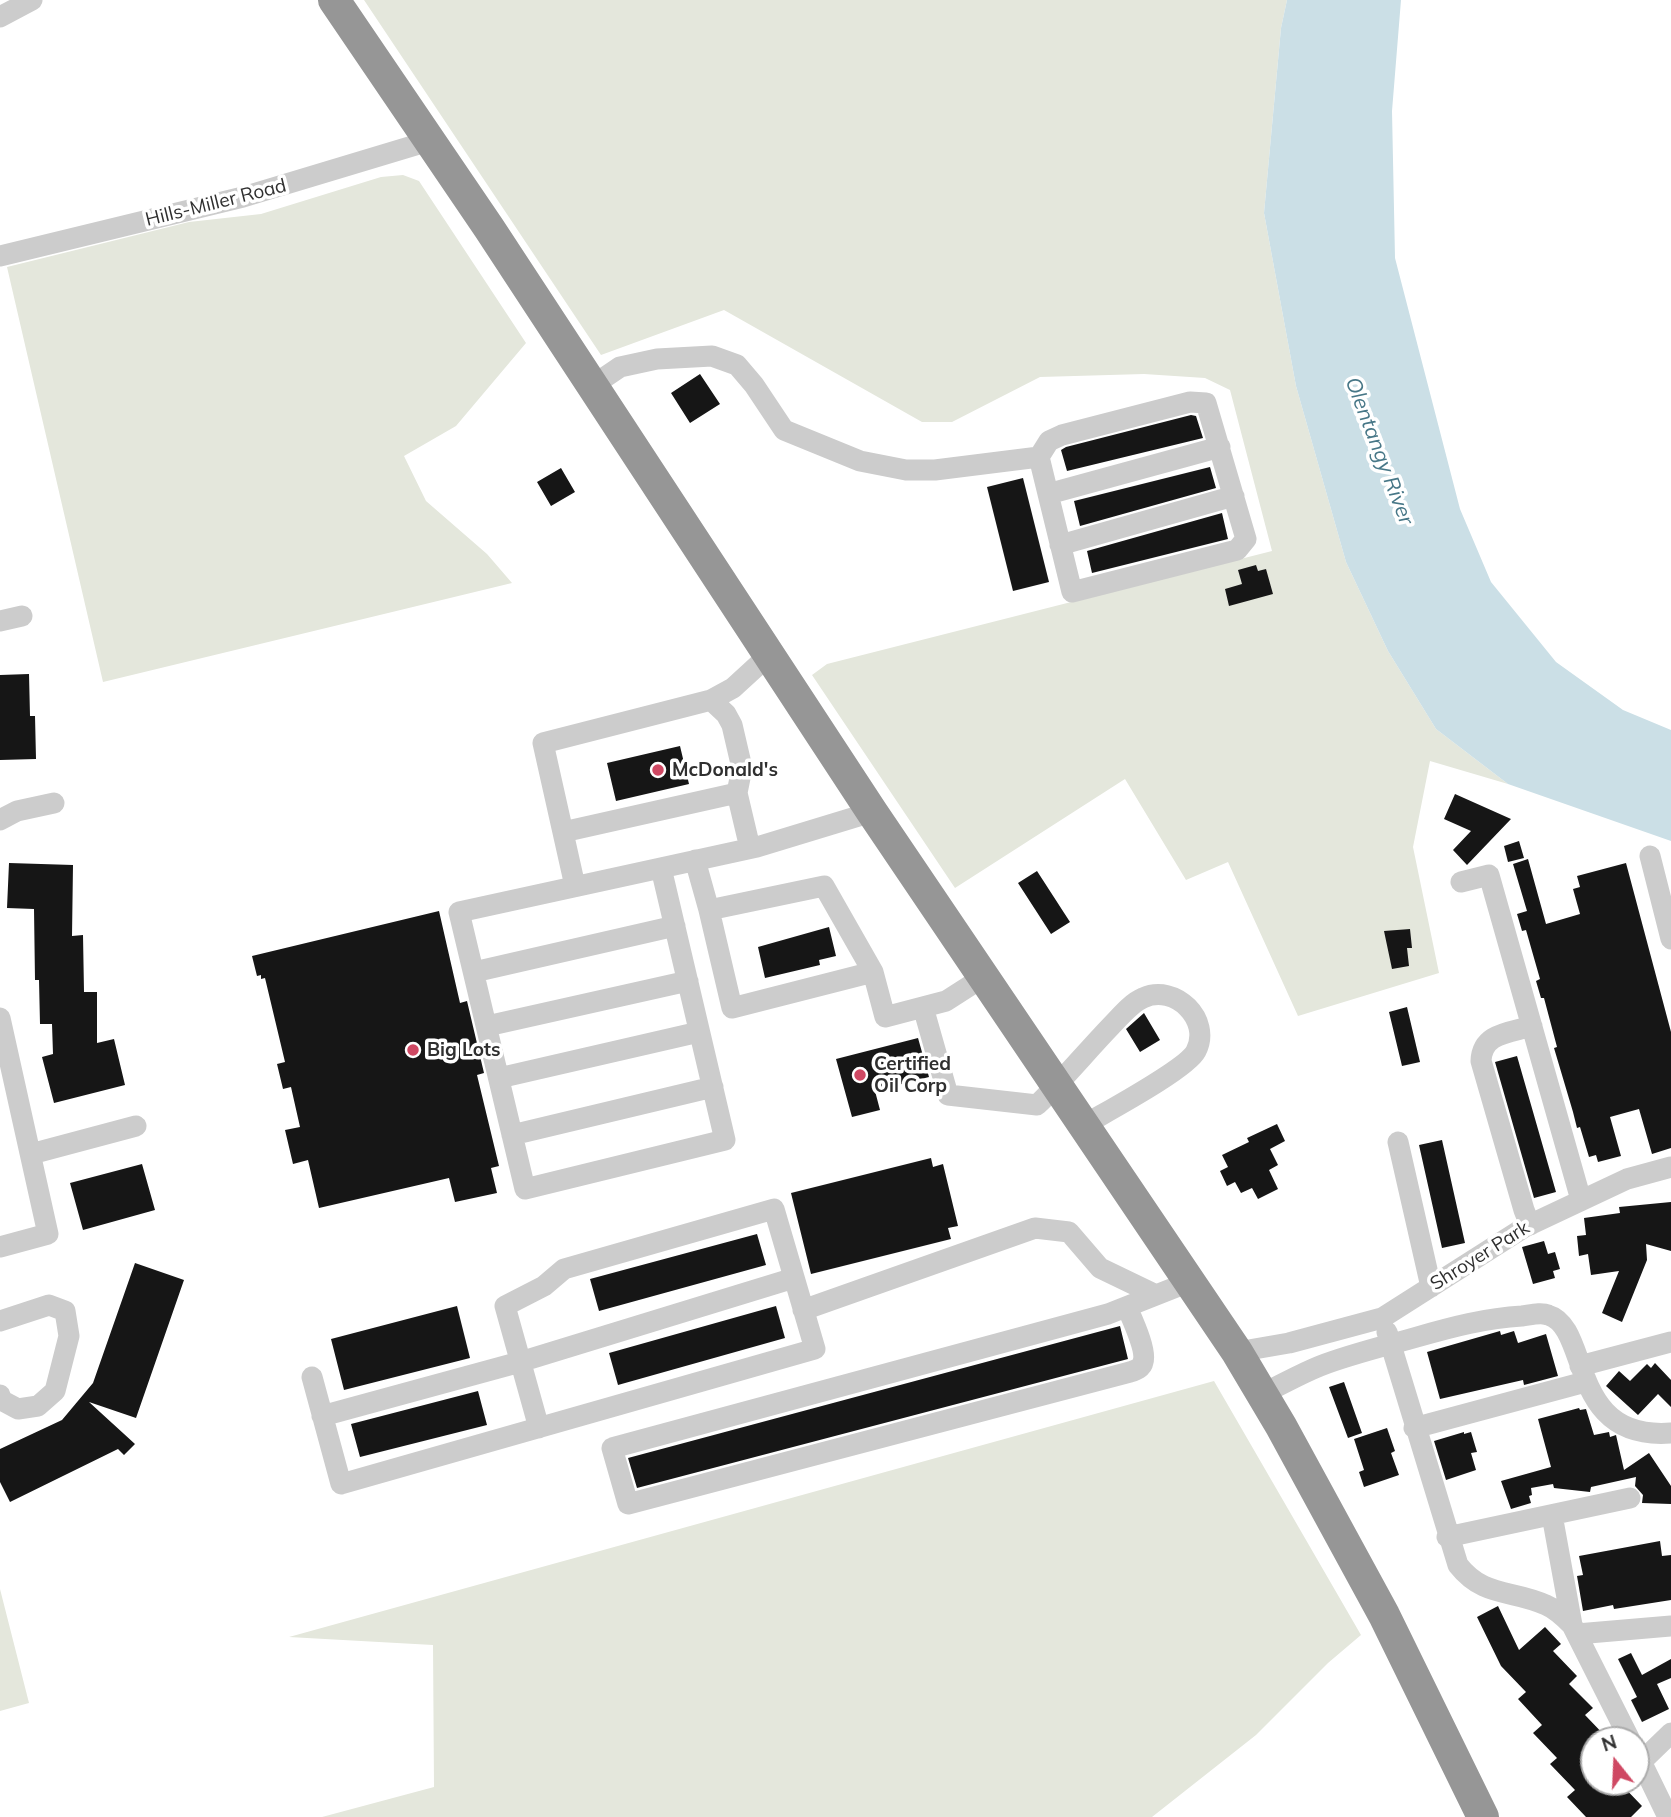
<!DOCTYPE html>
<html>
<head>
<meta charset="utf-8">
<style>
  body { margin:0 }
  #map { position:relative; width:1671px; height:1817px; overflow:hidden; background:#fff; font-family:Mulish,sans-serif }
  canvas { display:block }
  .north { position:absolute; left:1580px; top:1726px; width:70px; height:70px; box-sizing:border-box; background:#fff; border:2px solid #acacac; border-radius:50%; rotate:342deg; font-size:19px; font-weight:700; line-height:28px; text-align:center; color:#2f2f2f }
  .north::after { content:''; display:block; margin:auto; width:24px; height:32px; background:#cf4863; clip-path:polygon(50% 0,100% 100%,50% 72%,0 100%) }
</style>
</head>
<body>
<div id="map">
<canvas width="1671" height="1817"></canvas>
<div class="north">N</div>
</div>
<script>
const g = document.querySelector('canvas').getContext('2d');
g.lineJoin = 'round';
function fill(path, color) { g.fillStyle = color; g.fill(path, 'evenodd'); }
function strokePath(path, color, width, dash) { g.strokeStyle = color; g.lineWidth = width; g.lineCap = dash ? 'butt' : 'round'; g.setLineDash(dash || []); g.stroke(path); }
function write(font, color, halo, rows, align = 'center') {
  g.font = font + ' Mulish,sans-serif'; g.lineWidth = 7; g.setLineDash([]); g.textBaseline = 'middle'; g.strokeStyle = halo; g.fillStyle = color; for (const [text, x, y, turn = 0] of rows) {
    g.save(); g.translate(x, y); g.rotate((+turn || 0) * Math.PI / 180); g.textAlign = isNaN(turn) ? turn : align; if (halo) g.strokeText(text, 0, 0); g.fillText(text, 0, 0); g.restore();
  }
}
fill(new Path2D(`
  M 364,0 L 1287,0 L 1281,28 L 1264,213 L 1296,386 L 1346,562 L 1388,651 L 1436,729 L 1508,784 L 1430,761 L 1413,847 L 1439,973 L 1298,1016 L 1228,862 L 1186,880 L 1125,779 L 955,888 L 812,675 L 827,664 L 1272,551 L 1230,390 L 1205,378 L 1144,374 L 1040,377 L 952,422 L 922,422 L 724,310 L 601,355 Z
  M 403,175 L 419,181 L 526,343 L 456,426 L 404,456 L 426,501 L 487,554 L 512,583 L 103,682 L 7,267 L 189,222 L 261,214 L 381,177 Z
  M 1214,1381 L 1361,1635 L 1328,1663 L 1256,1735 L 1152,1817 L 322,1817 L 434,1787 L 433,1645 L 289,1637 Z
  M 0,1589 L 29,1703 L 0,1711 Z`), '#e4e7dc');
fill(new Path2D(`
  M 1287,0 L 1401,0 L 1392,111 L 1395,258 L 1460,509 L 1491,582 L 1556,662 L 1623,710 L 1671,730 L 1671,841 L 1508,784 L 1436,729 L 1388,651 L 1346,562 L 1296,386 L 1264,213 L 1281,28 Z`), '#cbdfe6');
fill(new Path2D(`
  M 700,374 L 720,404 L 690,423 L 671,393 Z
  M 1191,415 L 1196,416 L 1203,438 L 1067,471 L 1061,450 L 1066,447 Z
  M 1210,467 L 1216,488 L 1080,526 L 1074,501 Z
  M 561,468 L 575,492 L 551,506 L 537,482 Z
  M 1023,478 L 1049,582 L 1013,591 L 987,487 Z
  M 1222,513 L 1228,539 L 1092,573 L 1087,551 Z
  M 1256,565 L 1258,571 L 1266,569 L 1273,594 L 1229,606 L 1225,589 L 1242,584 L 1238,570 Z
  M 29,674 L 30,716 L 35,716 L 36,759 L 0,760 L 0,675 Z
  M 680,746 L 689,784 L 616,801 L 607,763 Z
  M 1455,794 L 1511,819 L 1467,865 L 1453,850 L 1471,831 L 1444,819 Z
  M 1519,841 L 1524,858 L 1508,862 L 1504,846 Z
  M 1528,859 L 1546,924 L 1580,914 L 1573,889 L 1580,887 L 1577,876 L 1626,863 L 1671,1032 L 1671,1148 L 1652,1154 L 1639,1109 L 1610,1117 L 1621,1156 L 1598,1162 L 1596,1155 L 1589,1157 L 1580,1127 L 1577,1128 L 1573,1112 L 1554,1048 L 1557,1047 L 1544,998 L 1541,998 L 1536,981 L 1540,979 L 1526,930 L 1522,931 L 1517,914 L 1527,911 L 1513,864 Z
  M 9,863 L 73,865 L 72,936 L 83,935 L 84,992 L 97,992 L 97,1043 L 114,1039 L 125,1085 L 54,1103 L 42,1057 L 53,1054 L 52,1024 L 40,1024 L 39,980 L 35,980 L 34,909 L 7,908 Z
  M 1037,871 L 1070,922 L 1051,934 L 1018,883 Z
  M 439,911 L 460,1003 L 467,1001 L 484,1073 L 477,1075 L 499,1166 L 491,1168 L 497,1193 L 455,1202 L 449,1178 L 319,1208 L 308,1160 L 293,1164 L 285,1130 L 300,1127 L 291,1087 L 283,1089 L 277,1064 L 285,1062 L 265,978 L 261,979 L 261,975 L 257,976 L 252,956 Z
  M 829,927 L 836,956 L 819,960 L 820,965 L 765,978 L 758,947 Z
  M 1410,929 L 1412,948 L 1407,948 L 1409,966 L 1392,969 L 1384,931 Z
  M 1407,1007 L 1420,1062 L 1402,1066 L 1389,1012 Z
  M 1144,1013 L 1160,1040 L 1140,1052 L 1126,1029 Z
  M 918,1038 L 929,1077 L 875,1091 L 880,1110 L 852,1117 L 836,1059 Z
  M 1517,1056 L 1556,1192 L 1534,1198 L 1495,1062 Z
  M 1277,1124 L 1285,1141 L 1270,1149 L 1278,1165 L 1269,1170 L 1278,1189 L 1258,1199 L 1252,1188 L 1241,1193 L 1235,1182 L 1227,1186 L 1220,1171 L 1228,1167 L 1222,1155 L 1249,1142 L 1247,1138 Z
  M 1442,1140 L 1465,1243 L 1442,1248 L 1419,1145 Z
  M 931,1158 L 933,1167 L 943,1164 L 958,1226 L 948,1228 L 951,1239 L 811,1274 L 791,1193 Z
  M 142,1164 L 155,1210 L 83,1230 L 70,1183 Z
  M 1671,1202 L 1671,1251 L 1646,1244 L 1647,1260 L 1622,1322 L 1602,1313 L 1619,1271 L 1591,1275 L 1588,1254 L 1579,1256 L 1577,1236 L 1586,1235 L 1584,1218 L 1620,1213 L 1619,1207 Z
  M 757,1234 L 766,1265 L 599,1311 L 590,1279 Z
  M 1544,1241 L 1548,1254 L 1555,1252 L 1560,1269 L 1553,1271 L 1555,1278 L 1533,1284 L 1522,1247 Z
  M 135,1263 L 184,1280 L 136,1418 L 89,1402 L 135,1444 L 124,1455 L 118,1449 L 10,1502 L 0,1482 L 0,1449 L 62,1420 L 93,1383 Z
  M 457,1306 L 470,1358 L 344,1390 L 331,1339 Z
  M 776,1306 L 785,1338 L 618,1385 L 609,1353 Z
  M 1120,1326 L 1128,1359 L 637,1488 L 628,1458 Z
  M 1500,1331 L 1501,1335 L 1514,1331 L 1518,1343 L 1546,1334 L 1558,1376 L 1524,1385 L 1523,1380 L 1440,1399 L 1427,1352 Z
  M 1655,1363 L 1671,1380 L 1671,1407 L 1658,1394 L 1638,1415 L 1606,1386 L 1619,1371 L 1630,1381 L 1647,1364 L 1651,1368 Z
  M 1344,1382 L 1362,1433 L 1348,1438 L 1329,1387 Z
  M 478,1391 L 487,1425 L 360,1457 L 351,1424 Z
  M 1579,1408 L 1580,1410 L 1586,1409 L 1594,1435 L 1609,1432 L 1610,1437 L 1616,1435 L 1624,1470 L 1649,1453 L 1671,1486 L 1671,1504 L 1642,1503 L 1643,1495 L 1635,1486 L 1636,1477 L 1591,1487 L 1590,1492 L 1554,1488 L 1553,1484 L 1531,1488 L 1532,1495 L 1529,1496 L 1531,1503 L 1511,1509 L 1501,1481 L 1551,1467 L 1538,1419 Z
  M 1387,1428 L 1395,1451 L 1391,1453 L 1399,1475 L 1364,1487 L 1359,1472 L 1364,1470 L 1354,1439 Z
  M 1464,1432 L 1464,1434 L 1471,1432 L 1477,1452 L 1471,1453 L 1476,1470 L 1446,1480 L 1434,1441 Z
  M 1660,1541 L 1662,1556 L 1671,1555 L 1671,1600 L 1614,1609 L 1613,1605 L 1583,1611 L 1577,1576 L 1583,1575 L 1579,1556 Z
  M 1498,1606 L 1519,1650 L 1545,1627 L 1561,1644 L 1553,1651 L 1577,1676 L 1569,1684 L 1593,1708 L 1585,1715 L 1609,1740 L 1594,1740 L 1594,1782 L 1619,1782 L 1642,1806 L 1631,1817 L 1586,1817 L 1567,1797 L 1575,1790 L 1550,1764 L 1557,1758 L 1533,1733 L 1542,1725 L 1518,1699 L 1526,1692 L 1501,1666 L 1477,1617 Z
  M 1631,1653 L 1642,1675 L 1671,1659 L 1671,1678 L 1657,1684 L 1669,1709 L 1642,1722 L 1631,1700 L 1637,1697 L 1618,1659 Z`), '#161616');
strokePath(new Path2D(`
  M 0,17 L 32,0
  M 0,256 L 243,197 L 429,141
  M 592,386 L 620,367 L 657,359 L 712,356 L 737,365 L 754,385 L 784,430 L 860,461 L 906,470 L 935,470 L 1039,457 L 1072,592 L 1237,550 L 1246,539 L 1206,403 L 1190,402 L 1062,435 L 1049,441 L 1039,457
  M 1048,494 L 1220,447
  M 1060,545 L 1234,496
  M 0,621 L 22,616
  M 711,700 L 726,714 L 732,725 L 742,768 L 737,793 L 750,848
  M 0,820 L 17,811 L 54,803
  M 563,832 L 737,793
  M 1650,856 L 1671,939
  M 695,860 L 709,910 L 824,886 L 873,972 L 885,1017 L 946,1001 L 985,976
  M 661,868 L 725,1140 L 525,1189 L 459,912 L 757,847 L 872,812
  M 1461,882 L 1489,875 L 1581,1200
  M 575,886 L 543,743 L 711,700 L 733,688 L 769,655
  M 709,910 L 732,1008 L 873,972
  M 474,972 L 675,926
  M 923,1007 L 948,1095 L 1037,1105 C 1063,1080 1086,1052 1111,1026 C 1120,1017 1131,1003 1143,998 C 1175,983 1212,1020 1196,1051 C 1187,1069 1106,1112 1084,1125
  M 0,1018 L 48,1234 L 0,1247
  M 487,1026 L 688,981
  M 499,1078 L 699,1032
  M 512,1135 L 713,1087
  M 1398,1142 L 1431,1287
  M 31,1154 L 136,1126
  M 1530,1225 L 1524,1210 L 1481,1061 C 1482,1033 1509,1033 1532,1026
  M 1127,1307 C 1132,1319 1147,1350 1143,1362 C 1142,1368 1136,1370 1130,1372 L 628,1504 L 612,1448 L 1108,1314 L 1189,1282
  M 803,1310 L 1035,1228 L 1069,1232 L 1100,1268 L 1156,1295
  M 0,1321 L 49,1305 L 65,1311 L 69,1336 L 55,1391 L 38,1406 L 18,1409 L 1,1400 L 0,1395
  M 1387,1332 L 1458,1565 C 1484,1598 1511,1589 1546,1605 C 1556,1609 1564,1617 1572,1625
  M 1237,1352 L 1289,1343 L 1382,1318 L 1525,1227 L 1627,1179 L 1671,1167
  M 1580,1366 L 1671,1342
  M 312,1377 L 341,1484 L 815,1349 L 774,1209 L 564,1269 L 544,1286 L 505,1306 L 539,1428
  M 1262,1394 C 1281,1385 1300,1374 1320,1366 C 1351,1354 1385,1346 1417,1337 C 1452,1327 1486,1318 1522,1316 C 1530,1315 1541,1312 1548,1315 C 1591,1327 1567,1441 1671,1433
  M 322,1416 L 520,1362 L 794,1278
  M 1414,1428 L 1585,1382
  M 1552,1515 L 1572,1625 L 1630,1740
  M 1447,1537 L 1630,1498
  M 1577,1634 L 1671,1626
  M 1636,1751 L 1668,1817
  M 1641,1762 L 1671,1733`), '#ccc', 21);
strokePath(new Path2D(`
  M 334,0 L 489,228 L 872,812 L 1237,1352 L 1281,1426 L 1384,1615 L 1483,1817`), '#969696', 32);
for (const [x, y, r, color] of [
  [658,770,7,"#cf4863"],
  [413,1050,7,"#cf4863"],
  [860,1075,7,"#cf4863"]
]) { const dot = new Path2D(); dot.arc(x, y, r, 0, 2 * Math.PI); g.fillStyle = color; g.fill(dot); strokePath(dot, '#fff', 2.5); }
write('19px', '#2f2f2f', '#fff', [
  ["Hills-Miller Road",216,203,-14],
  ["Shroyer Park",1480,1256,-32]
]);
write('bold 19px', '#2f2f2f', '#fff', [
  ["McDonald's",672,770],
  ["Big Lots",427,1050],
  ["Certified",874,1064],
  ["Oil Corp",874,1086]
], 'left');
write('italic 21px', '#477787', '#fff', [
  ["Olentangy River",1379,451,69]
]);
</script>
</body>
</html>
